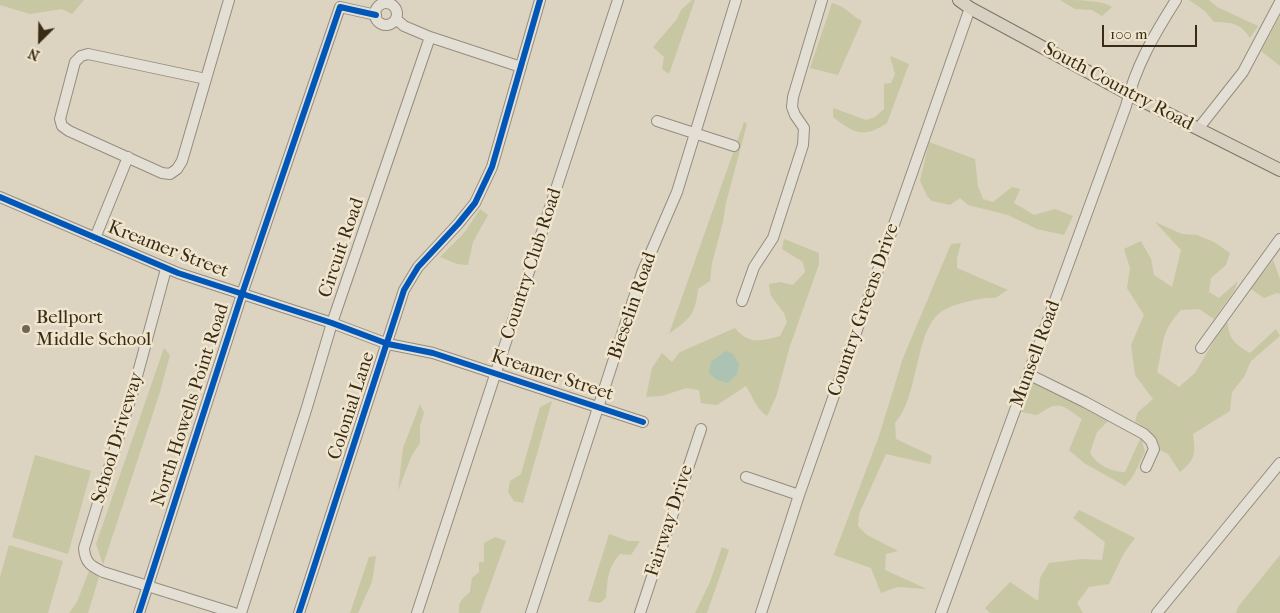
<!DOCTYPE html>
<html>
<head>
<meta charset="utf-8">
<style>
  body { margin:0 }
  #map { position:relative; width:1280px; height:613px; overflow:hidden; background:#dcd3c0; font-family:"IM FELL French Canon",serif }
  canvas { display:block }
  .north { position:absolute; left:15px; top:15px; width:50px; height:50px; -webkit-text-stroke:4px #f0e5ce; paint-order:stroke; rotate:203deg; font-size:14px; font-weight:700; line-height:20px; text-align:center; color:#3a2b14 }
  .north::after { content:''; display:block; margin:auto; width:18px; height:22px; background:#3a2b14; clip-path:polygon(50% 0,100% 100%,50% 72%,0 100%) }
  .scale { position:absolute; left:1102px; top:25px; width:95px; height:22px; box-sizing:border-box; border:2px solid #3a2b14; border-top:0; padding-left:6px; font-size:15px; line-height:18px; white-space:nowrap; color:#3a2b14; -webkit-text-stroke:4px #f0e5ce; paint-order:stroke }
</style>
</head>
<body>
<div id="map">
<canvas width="1280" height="613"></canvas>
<div class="north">N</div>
<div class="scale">100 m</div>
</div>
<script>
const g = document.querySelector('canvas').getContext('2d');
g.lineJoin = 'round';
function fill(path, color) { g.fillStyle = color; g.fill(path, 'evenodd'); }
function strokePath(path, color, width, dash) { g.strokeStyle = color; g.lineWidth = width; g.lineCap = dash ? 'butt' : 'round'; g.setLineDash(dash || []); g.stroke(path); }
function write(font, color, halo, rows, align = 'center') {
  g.font = font + ' "IM FELL French Canon",serif'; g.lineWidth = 5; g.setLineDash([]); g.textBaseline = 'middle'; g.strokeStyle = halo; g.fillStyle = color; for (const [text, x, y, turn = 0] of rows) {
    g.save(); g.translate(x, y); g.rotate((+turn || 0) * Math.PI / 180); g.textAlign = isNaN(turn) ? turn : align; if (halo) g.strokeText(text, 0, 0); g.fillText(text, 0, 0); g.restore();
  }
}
fill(new Path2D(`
  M 0,0 L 84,0 L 72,14 L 62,9 L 30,14 L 0,5 Z
  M 692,0 L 695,0 L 669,74 L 662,69 L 664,57 L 653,47 L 677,19 L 681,10 Z
  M 1060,0 C 1073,0 1104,0 1112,7 L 1102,16 L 1092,10 L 1075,9 Z
  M 1189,0 L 1209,0 L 1217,7 L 1258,26 L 1250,38 C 1241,23 1230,22 1214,22 L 1205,11 Z
  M 832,3 C 846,6 850,15 862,21 L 838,75 L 810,68 Z
  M 1280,16 L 1280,66 L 1261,51 Z
  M 890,56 L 909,64 L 887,123 C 863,139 854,133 833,117 L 833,108 L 866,120 L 875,117 L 884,109 L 884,84 L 891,83 L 895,74 Z
  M 744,122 L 747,124 L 726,203 L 723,222 L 712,263 L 710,281 L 698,289 C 695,316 689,319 669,334 Z
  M 929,142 L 975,159 L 978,186 L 983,199 L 993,202 L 1012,187 L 1020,189 L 1014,203 L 1034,215 L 1055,209 L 1073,216 L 1064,235 L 1037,229 L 1008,215 L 968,205 L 960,198 L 950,205 L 932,201 L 927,196 L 920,181 Z
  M 480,209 L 488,215 L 473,242 L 468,265 L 457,264 L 440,257 L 465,232 Z
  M 1155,222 L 1182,234 L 1197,235 L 1214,242 L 1230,253 L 1226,265 L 1211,278 L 1209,292 L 1219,298 L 1238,281 L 1234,291 L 1214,319 L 1199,309 L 1181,310 C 1160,333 1164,343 1157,372 L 1179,387 L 1195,373 L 1227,319 C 1229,339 1233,343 1250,353 L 1276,329 L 1280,336 L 1251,361 L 1244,377 L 1232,392 L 1230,411 L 1193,434 C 1196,453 1195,460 1180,472 L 1168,454 L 1160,450 L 1156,438 L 1135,421 L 1138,412 L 1153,399 L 1135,375 L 1131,345 L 1144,315 L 1127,288 L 1130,268 L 1124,249 L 1141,241 L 1151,259 L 1154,275 L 1172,287 L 1181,250 Z
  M 784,239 L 819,253 L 819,264 L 790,346 L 776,397 L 767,416 C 756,409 753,397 746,386 L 717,405 L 701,403 L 699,390 L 686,388 L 662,396 L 646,397 L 652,368 L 662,353 L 672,362 L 680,352 L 735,328 C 749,345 761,341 780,336 L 787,322 L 784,313 L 771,296 L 769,284 L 780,282 L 793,285 L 805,272 L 803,262 L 782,249 Z
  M 961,243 L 957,258 L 957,268 L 1008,290 C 1004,292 999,296 995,298 C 994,298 988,298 987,298 C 973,300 955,303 942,311 C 914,330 920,395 895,423 L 896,439 L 932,456 L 930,464 L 886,454 L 859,514 L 858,526 L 867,535 L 898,551 L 886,554 L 885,570 L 927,589 L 897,587 L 881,593 L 871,568 L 834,555 L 879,436 L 903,358 L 951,244 Z
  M 1273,260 L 1280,279 L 1280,294 L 1277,293 L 1264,298 L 1251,289 Z
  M 164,348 L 170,355 L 160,392 L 103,565 L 96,544 Z
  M 1032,380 L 1108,421 L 1097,432 L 1090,453 C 1097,465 1111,472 1125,472 L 1141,437 L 1145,452 L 1133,476 L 1125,486 L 1084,463 L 1069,450 L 1082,419 C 1060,404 1060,400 1037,415 L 1021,412 Z
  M 552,401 L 523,503 L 514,501 L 508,492 L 510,481 L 521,474 L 540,407 Z
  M 420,404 L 424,413 L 420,426 L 420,443 L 411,457 L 398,491 L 403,448 Z
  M 35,455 L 91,471 L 68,554 L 12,537 Z
  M 1079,510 L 1135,538 L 1124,553 L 1109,584 L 1089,587 L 1077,603 L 1083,613 L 990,613 L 985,608 L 1010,582 L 1038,601 L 1040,578 L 1049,563 L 1082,559 L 1102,560 L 1105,542 L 1073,518 Z
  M 609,534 L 628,541 L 640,541 L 631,555 L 620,554 C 607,569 608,578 606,598 L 600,603 L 588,601 Z
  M 495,537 L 506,541 L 480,613 L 459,613 C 458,602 462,599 470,592 L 472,578 L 479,572 L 479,562 L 484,562 L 484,543 Z
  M 9,545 L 63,561 L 48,613 L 0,613 L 0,577 Z
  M 722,547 L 729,550 L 707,613 L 695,613 L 710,582 Z
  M 1280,555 L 1280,613 L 1236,613 L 1238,607 Z
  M 376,556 L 372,582 L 358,613 L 350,613 L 369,557 Z
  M 89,571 L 99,577 L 88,613 L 69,613 L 77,602 Z`), '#c7c7a4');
fill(new Path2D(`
  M 726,351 L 733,354 L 739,364 L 737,374 L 728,383 L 717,380 L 709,373 L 711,362 Z`), '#acc2b3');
const minor = new Path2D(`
  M375 14a11 11 0 1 1 22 0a11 11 0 1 1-22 0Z
  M 396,19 L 404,26 L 430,37 L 521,67
  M 206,79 L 88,54 L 81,56 L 75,62 L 60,119 L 62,126 L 69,131 L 162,173 L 170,174 L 177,169 L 182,161 L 229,0
  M 657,121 L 734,146
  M 1198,129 L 1243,72 L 1280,2
  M 0,197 L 178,273 L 332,323 L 388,344 L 433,353 L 643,422
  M 95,238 L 128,157
  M 166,269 L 133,391 L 84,548 C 85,563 91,566 103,572 L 234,613
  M 742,301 L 754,267 L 773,238 L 803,145 L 804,128 L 795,115 L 792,107 L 793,97 L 822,0
  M 1201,348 L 1280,239
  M 1028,374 L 1085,402 L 1144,434 L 1151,441 L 1154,449 L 1146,467
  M 746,477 L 799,495
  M 139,613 L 242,294 L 340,7 L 376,15
  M 241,613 L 307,407 L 332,323 L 430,37
  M 299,613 L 404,290 L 418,267 L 458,224 L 475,203 L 492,167 L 540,0
  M 417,613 L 618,0
  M 531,613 L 642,273 L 677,192 L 736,0
  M 640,613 L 701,429
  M 761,613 L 799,495 L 970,8
  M 941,613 L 1126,106 C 1135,67 1155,33 1176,0
  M 1157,613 L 1280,463`);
const major = new Path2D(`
  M 959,0 L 970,8 L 1129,94 L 1280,170`);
strokePath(minor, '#938d7f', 12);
strokePath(major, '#7c7568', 14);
strokePath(minor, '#e4dfd5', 10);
strokePath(major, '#d8d0c0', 12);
strokePath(new Path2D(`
  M 0,197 L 178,273 L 332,323 L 388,344 L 433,353 L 643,422
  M 139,613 L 242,294 L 340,7 L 376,15
  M 299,613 L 404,290 L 418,267 L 458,224 L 475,203 L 492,167 L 540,0`), '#0057b8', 6);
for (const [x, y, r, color] of [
  [26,329,5,"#736650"]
]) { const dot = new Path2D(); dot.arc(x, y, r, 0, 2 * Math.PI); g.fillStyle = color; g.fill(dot); strokePath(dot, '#f0e5ce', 2); }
write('19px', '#3a2b14', '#f0e5ce', [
  ["South Country Road",1118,87,28],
  ["Circuit Road",342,248,-71],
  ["Kreamer Street",168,250,21],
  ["Country Club Road",532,264,-72],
  ["Bieselin Road",633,306,-71],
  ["Country Greens Drive",864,310,-71],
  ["Munsell Road",1036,354,-70],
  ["Kreamer Street",552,376,18],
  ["North Howells Point Road",191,405,-72],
  ["Colonial Lane",352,406,-72],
  ["School Driveway",118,438,-73],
  ["Fairway Drive",670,521,-72]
]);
write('19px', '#3a2b14', '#f0e5ce', [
  ["Bellport",36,318],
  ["Middle School",36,340]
], 'left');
</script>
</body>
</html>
